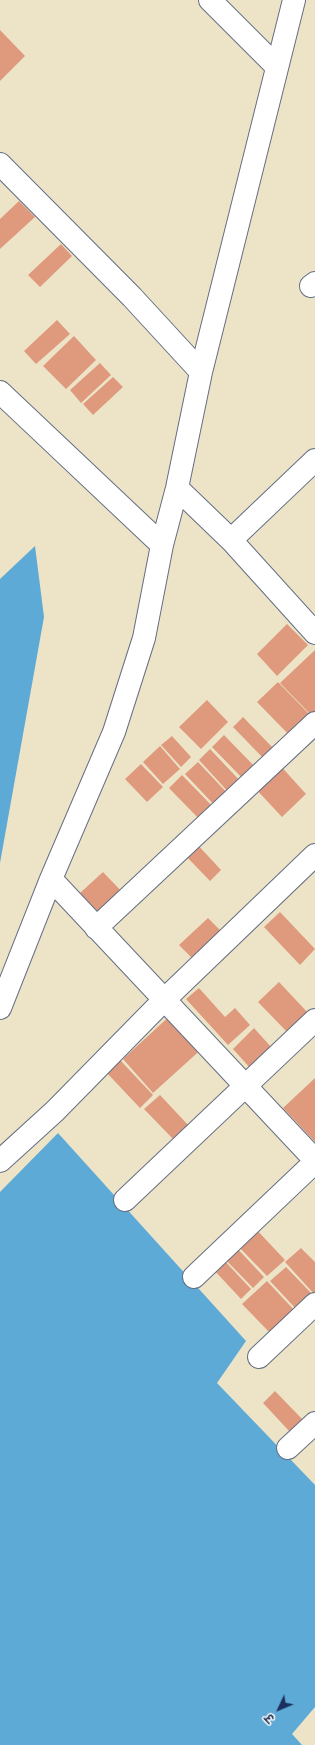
<!DOCTYPE html>
<html>
<head>
<meta charset="utf-8">
<style>
  body { margin:0 }
  #map { position:relative; width:315px; height:1745px; overflow:hidden; background:#ede4c8; font-family:Mynerve,"Playpen Sans Deva",sans-serif }
  canvas { display:block }
  .north { position:absolute; left:259px; top:1689px; width:40px; height:40px; -webkit-text-stroke:3px #f6f6f2; paint-order:stroke; rotate:226deg; font-size:11px; font-weight:700; line-height:16px; text-align:center; color:#1b2f5e }
  .north::after { content:''; display:block; margin:auto; width:14px; height:18px; background:#1b2f5e; clip-path:polygon(50% 0,100% 100%,50% 72%,0 100%) }
</style>
</head>
<body>
<div id="map">
<canvas width="315" height="1745"></canvas>
<div class="north">उ</div>
</div>
<script>
const g = document.querySelector('canvas').getContext('2d');
g.lineJoin = 'round';
function fill(path, color) { g.fillStyle = color; g.fill(path, 'evenodd'); }
function strokePath(path, color, width, dash) { g.strokeStyle = color; g.lineWidth = width; g.lineCap = dash ? 'butt' : 'round'; g.setLineDash(dash || []); g.stroke(path); }
fill(new Path2D(`
  M 35,546 L 44,617 L 0,863 L 0,579 Z
  M 58,1133 L 246,1341 L 217,1383 L 315,1485 L 315,1707 L 292,1734 L 302,1745 L 0,1745 L 0,1192 Z`), '#5daad6');
fill(new Path2D(`
  M 0,30 L 25,56 L 0,81 Z
  M 19,201 L 35,217 L 0,249 L 0,219 Z
  M 61,244 L 72,256 L 40,287 L 28,275 Z
  M 57,320 L 70,334 L 36,364 L 24,351 Z
  M 74,336 L 96,360 L 66,389 L 43,366 Z
  M 100,363 L 111,375 L 81,403 L 70,390 Z
  M 113,377 L 123,387 L 93,415 L 83,404 Z
  M 287,624 L 308,645 L 277,676 L 257,654 Z
  M 315,650 L 315,713 L 312,716 L 280,683 Z
  M 278,682 L 315,720 L 294,740 L 257,702 Z
  M 207,700 L 228,722 L 201,749 L 179,727 Z
  M 243,717 L 275,750 L 265,760 L 233,727 Z
  M 224,735 L 258,770 L 246,782 L 212,747 Z
  M 172,736 L 191,757 L 181,767 L 161,745 Z
  M 160,746 L 180,769 L 163,784 L 143,762 Z
  M 210,749 L 243,784 L 231,795 L 199,760 Z
  M 198,762 L 231,797 L 218,809 L 185,774 Z
  M 278,763 L 306,794 L 282,817 L 253,786 Z
  M 141,764 L 163,787 L 147,802 L 125,779 Z
  M 182,775 L 216,810 L 203,823 L 169,788 Z
  M 196,843 L 221,870 L 210,881 L 184,854 Z
  M 103,872 L 126,896 L 103,917 L 80,893 Z
  M 280,912 L 315,949 L 300,965 L 264,927 Z
  M 208,918 L 222,932 L 194,960 L 179,945 Z
  M 279,982 L 309,1014 L 288,1033 L 258,1002 Z
  M 199,988 L 225,1017 L 235,1008 L 250,1025 L 228,1045 L 186,999 Z
  M 174,1012 L 205,1046 L 153,1093 L 123,1059 Z
  M 254,1028 L 272,1048 L 251,1069 L 233,1049 Z
  M 120,1060 L 153,1095 L 140,1108 L 107,1073 Z
  M 315,1078 L 315,1142 L 283,1108 Z
  M 160,1095 L 189,1126 L 174,1140 L 144,1109 Z
  M 254,1227 L 285,1260 L 267,1276 L 236,1244 Z
  M 235,1246 L 264,1277 L 253,1288 L 223,1257 Z
  M 301,1248 L 315,1262 L 315,1295 L 285,1262 Z
  M 222,1258 L 251,1289 L 241,1299 L 212,1268 Z
  M 286,1267 L 313,1295 L 297,1310 L 270,1281 Z
  M 267,1281 L 296,1312 L 271,1334 L 242,1304 Z
  M 275,1391 L 303,1420 L 290,1432 L 263,1403 Z`), '#df9a7d');
const minor = new Path2D(`
  M 210,0 L 277,67
  M 0,164 L 132,297 L 201,372
  M 311,286 L 315,283
  M 0,392 L 162,545
  M 177,488 L 231,540 L 315,633
  M 231,540 L 315,460
  M 51,879 L 315,1160
  M 96,928 L 315,723
  M 0,1008 L 51,879 L 114,732 L 144,638 L 162,545 L 177,488 L 201,372 L 294,0
  M 0,1161 L 55,1111 L 164,1000 L 315,855
  M 125,1200 L 315,1020
  M 194,1277 L 315,1162
  M 259,1357 L 315,1304
  M 288,1448 L 315,1423`);
strokePath(minor, '#646e83', 24);
strokePath(minor, '#fff', 22);
</script>
</body>
</html>
